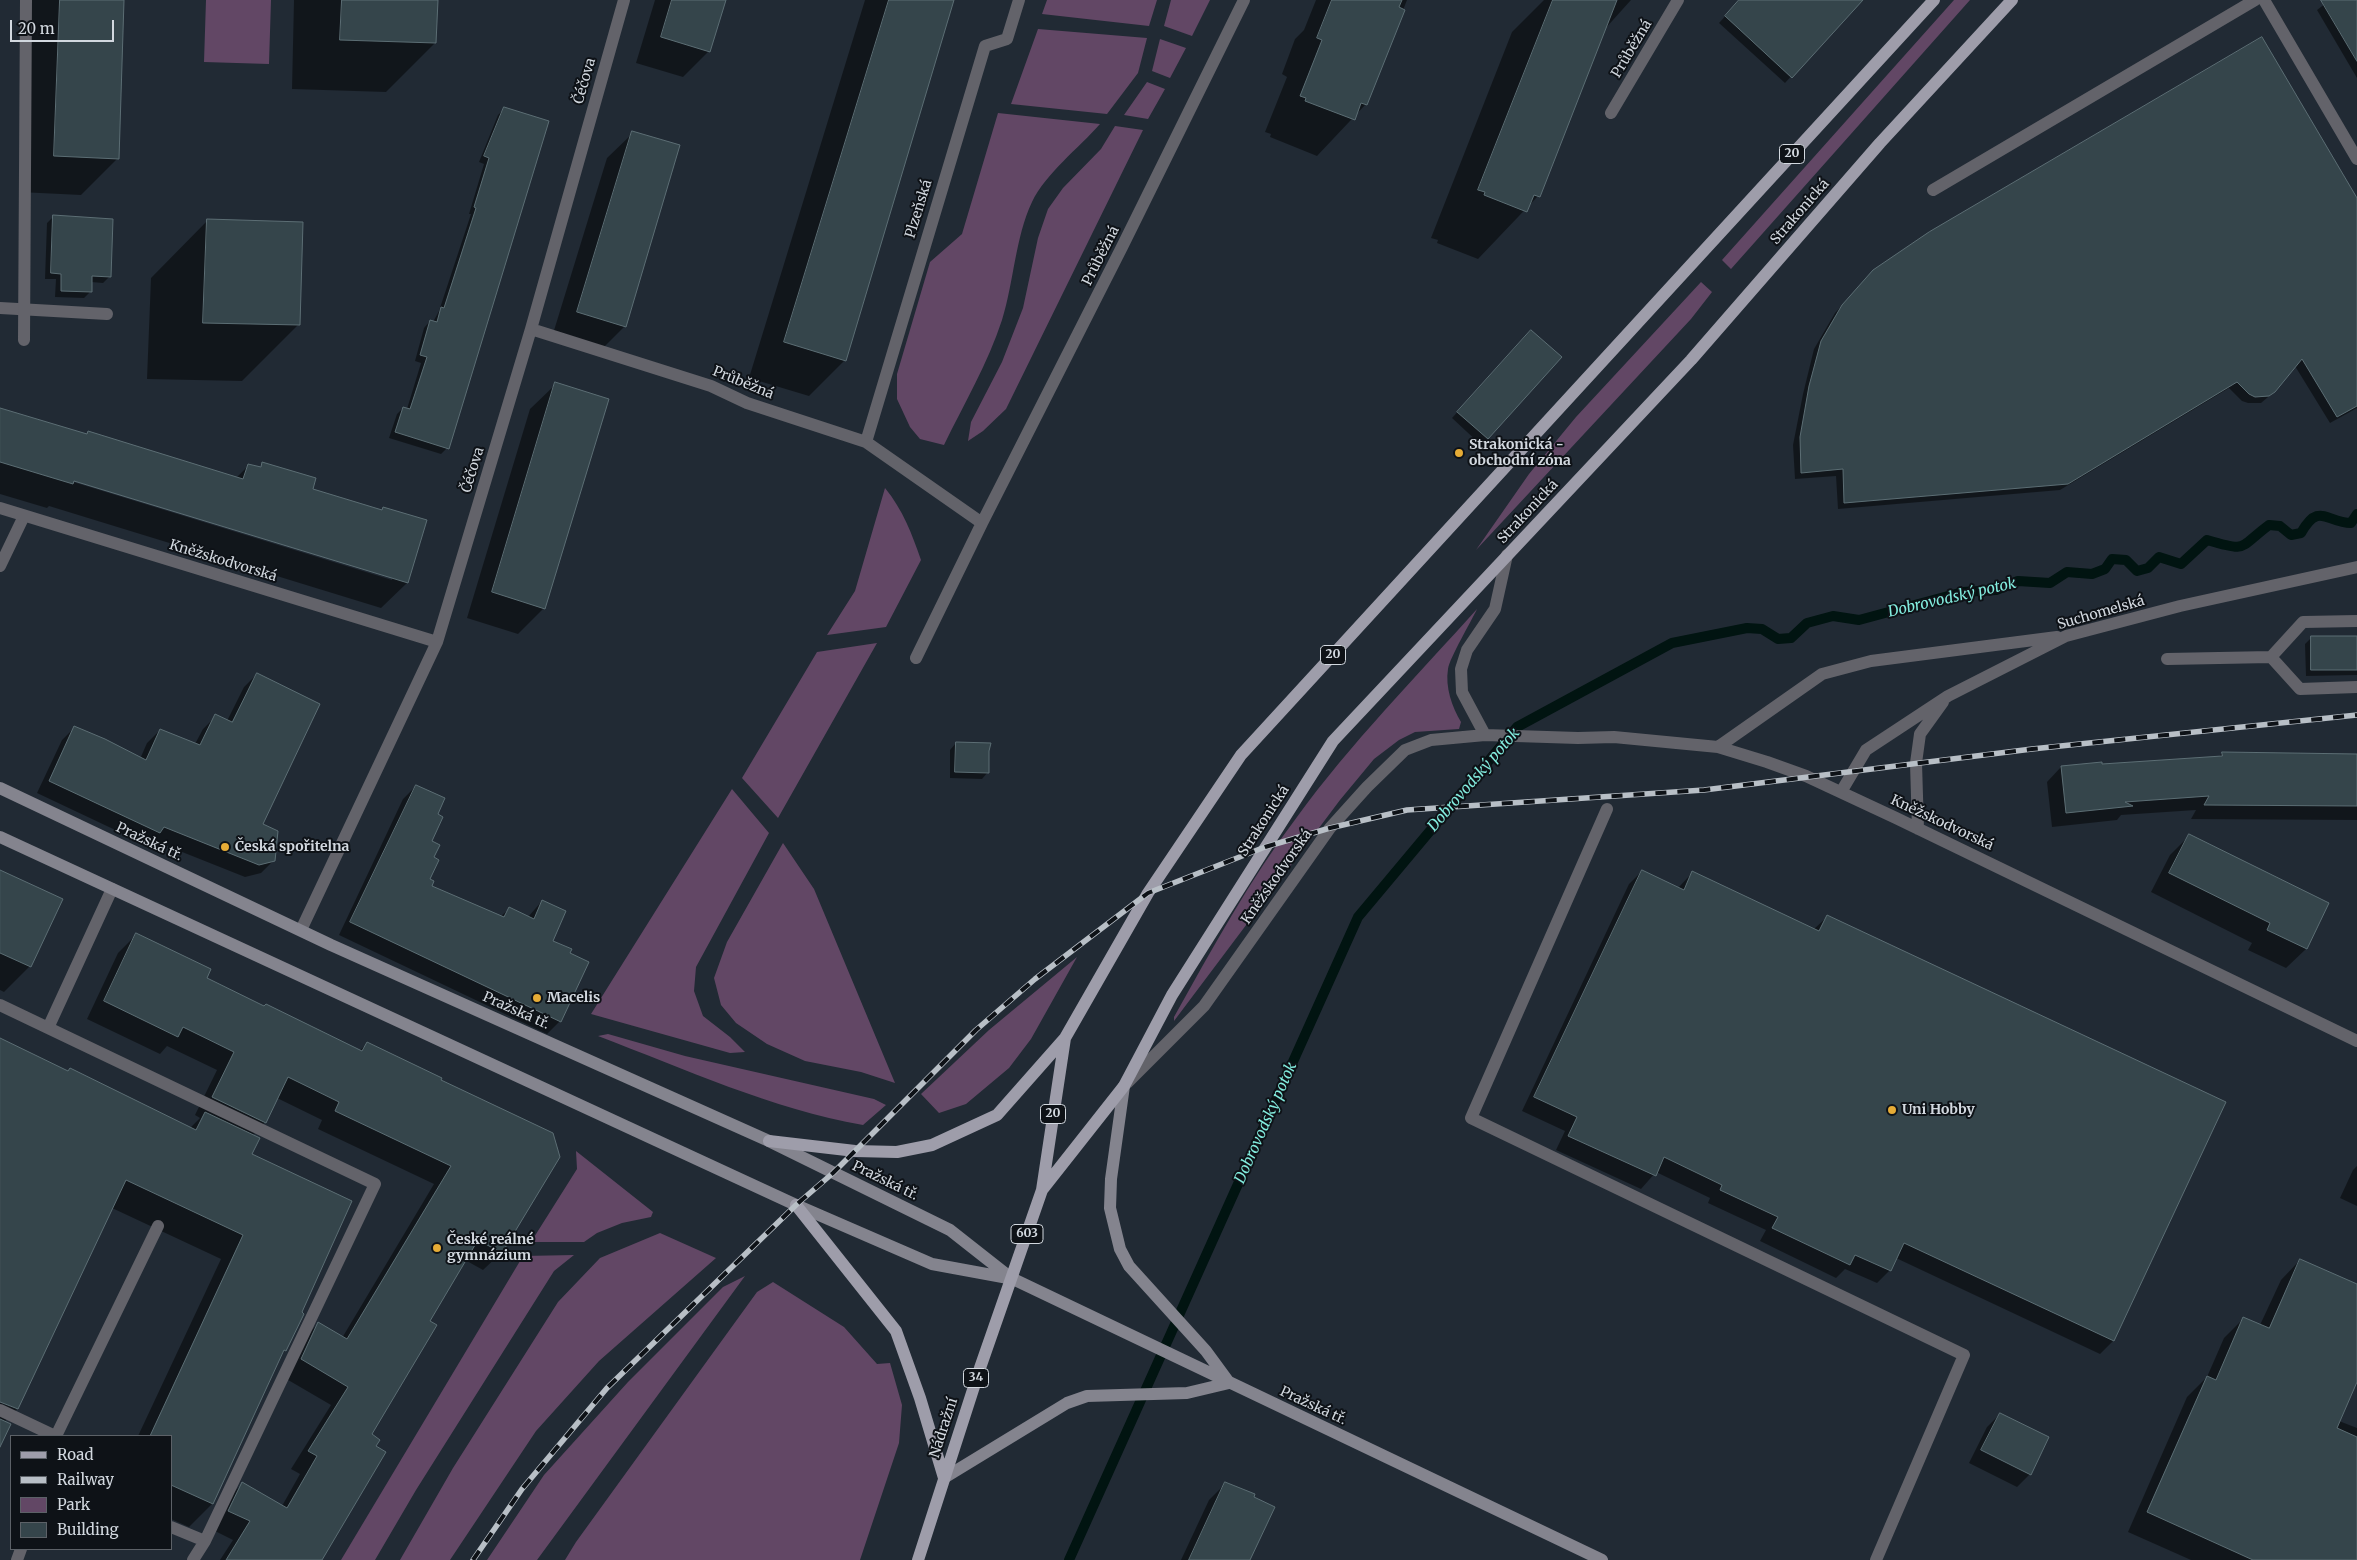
<!DOCTYPE html>
<html>
<head>
<meta charset="utf-8">
<style>
  body { margin:0 }
  #map { position:relative; width:2357px; height:1560px; overflow:hidden; background:#212a34; font-family:Merriweather,serif }
  canvas { display:block }
  .legend { position:absolute; left:10px; top:1435px; width:162px; height:115px; box-sizing:border-box; background:#0e1217; border:1px solid #5c6167; margin:0; padding:6px 9px; list-style:none; font-size:15px; color:#d2d8df }
  .legend li { display:flex; align-items:center; gap:10px; height:25px }
  .legend b { width:25px; border:1px solid #5c6167 }
  .scale { position:absolute; left:10px; top:20px; width:104px; height:22px; box-sizing:border-box; border:2px solid #d2d8df; border-top:0; padding-left:6px; font-size:15px; line-height:18px; white-space:nowrap; color:#d2d8df; -webkit-text-stroke:4px #0e1217; paint-order:stroke }
</style>
</head>
<body>
<div id="map">
<canvas width="2357" height="1560"></canvas>
<ul class="legend">
<li><b style="height:6px;background:#9e9daa"></b>Road</li>
<li><b style="height:6px;background:#b8bfc6"></b>Railway</li>
<li><b style="height:14px;background:#624765"></b>Park</li>
<li><b style="height:14px;background:#35454b"></b>Building</li>
</ul>
<div class="scale">20 m</div>
</div>
<script>
const g = document.querySelector('canvas').getContext('2d');
g.lineJoin = 'round';
function fill(path, color) { g.fillStyle = color; g.fill(path, 'evenodd'); }
function strokePath(path, color, width, dash) { g.strokeStyle = color; g.lineWidth = width; g.lineCap = dash ? 'butt' : 'round'; g.setLineDash(dash || []); g.stroke(path); }
function write(font, color, halo, rows, align = 'center') {
  g.font = font + ' Merriweather,serif'; g.lineWidth = 4; g.setLineDash([]); g.textBaseline = 'middle'; g.strokeStyle = halo; g.fillStyle = color; for (const [text, x, y, turn = 0] of rows) {
    g.save(); g.translate(x, y); g.rotate((+turn || 0) * Math.PI / 180); g.textAlign = isNaN(turn) ? turn : align; if (halo) g.strokeText(text, 0, 0); g.fillText(text, 0, 0); g.restore();
  }
}
fill(new Path2D(`
  M 206,0 L 271,0 L 269,64 L 204,62 Z
  M 1047,0 L 1157,0 L 1149,26 L 1042,14 Z
  M 1171,0 L 1210,0 L 1192,36 L 1164,26 Z
  M 1954,0 L 1970,0 L 1731,269 L 1722,260 Z
  M 1038,29 L 1147,38 L 1138,73 L 1107,114 L 1011,104 Z
  M 1160,39 L 1186,48 L 1170,78 L 1152,71 Z
  M 1147,82 L 1165,89 L 1148,119 L 1124,115 Z
  M 998,113 L 1100,124 C 1079,148 1046,173 1032,202 C 1015,238 1014,282 1002,320 C 988,363 964,404 944,445 L 920,439 L 910,427 L 897,399 L 897,374 L 930,262 L 962,234 Z
  M 1115,126 L 1143,130 L 1006,409 L 983,431 L 968,441 L 971,422 L 1002,362 L 1023,308 L 1038,238 L 1048,209 L 1063,188 L 1101,149 Z
  M 1701,282 L 1712,292 L 1691,319 L 1476,550 L 1529,474 L 1576,417 Z
  M 885,488 C 903,510 912,534 921,560 L 886,627 L 827,635 L 855,591 Z
  M 1477,609 C 1471,622 1450,657 1448,669 C 1445,687 1452,707 1461,722 L 1459,729 L 1415,732 L 1399,740 L 1374,759 L 1340,800 L 1174,1021 L 1174,1017 C 1212,949 1250,879 1297,817 C 1351,743 1416,677 1477,609 Z
  M 877,643 L 778,818 L 742,778 L 817,652 Z
  M 732,789 L 769,833 L 696,967 L 694,991 L 703,1016 L 730,1037 L 745,1052 L 730,1053 L 591,1014 Z
  M 783,843 L 814,889 L 895,1083 L 861,1072 L 805,1061 L 767,1044 L 736,1023 L 721,1005 L 714,978 L 727,942 Z
  M 1077,957 L 1031,1039 L 1009,1068 L 966,1104 L 939,1113 L 921,1094 L 989,1030 Z
  M 608,1034 L 685,1056 L 874,1099 L 886,1105 L 863,1125 C 772,1109 685,1069 598,1036 Z
  M 576,1151 L 653,1212 L 651,1217 L 622,1223 L 597,1233 L 584,1242 L 531,1242 L 577,1169 Z
  M 660,1233 L 716,1258 L 599,1361 L 536,1431 L 450,1560 L 400,1560 L 453,1468 L 558,1302 L 600,1258 Z
  M 574,1255 L 554,1271 L 416,1490 L 375,1560 L 341,1560 L 523,1256 Z
  M 745,1276 L 537,1560 L 487,1560 L 544,1475 L 628,1382 L 723,1287 Z
  M 773,1282 L 844,1327 L 877,1364 L 890,1363 L 902,1405 L 899,1443 L 860,1560 L 565,1560 L 576,1542 L 757,1292 Z`), '#624765');
fill(new Path2D(`
  M 24,0 L 123,0 L 118,158 L 81,195 L 19,192 Z
  M 294,0 L 436,0 L 435,43 L 386,92 L 292,89 Z
  M 655,0 L 724,0 L 709,51 L 683,77 L 636,63 Z
  M 865,0 L 953,0 L 845,360 L 809,396 L 749,378 Z
  M 1316,0 L 1407,0 L 1366,104 L 1317,156 L 1270,137 L 1271,134 L 1265,132 L 1287,77 L 1282,74 L 1295,39 L 1304,30 Z
  M 1544,0 L 1631,0 L 1604,30 L 1538,196 L 1478,259 L 1437,243 L 1438,240 L 1431,238 L 1512,32 Z
  M 1740,0 L 1861,0 L 1785,83 L 1719,23 Z
  M 2330,0 L 2357,0 L 2357,78 L 2317,10 Z
  M 504,109 L 447,448 L 441,454 L 389,438 L 397,414 L 403,408 L 407,409 L 421,363 L 415,361 L 424,328 L 430,321 L 433,322 L 439,311 L 471,214 L 469,214 L 484,164 L 479,162 L 498,115 Z
  M 633,133 L 625,326 L 599,352 L 552,337 L 607,158 Z
  M 2357,201 L 2357,408 L 2330,423 L 2295,366 L 2274,392 L 2261,403 L 2248,403 L 2242,401 L 2229,388 L 2060,490 L 1838,509 L 1836,476 L 1795,479 L 1793,445 L 1803,394 L 1814,349 L 1835,313 L 1866,279 Z
  M 53,217 L 110,276 L 103,283 L 91,282 L 90,292 L 84,298 L 55,297 L 56,279 L 45,279 L 47,223 Z
  M 208,220 L 299,324 L 242,381 L 147,379 L 151,278 Z
  M 1525,338 L 1560,358 L 1481,445 L 1452,418 Z
  M 556,384 L 544,608 L 518,634 L 467,618 L 530,409 Z
  M 0,408 L 86,435 L 88,432 L 236,478 L 248,466 L 259,468 L 263,464 L 312,490 L 381,511 L 425,521 L 407,583 L 381,608 L 49,506 L 47,508 L 0,494 ZM 68,478 L 392,577 L 392,580 L 67,480 Z
  M 2357,637 L 2357,675 L 2306,676 L 2305,644 L 2311,638 Z
  M 257,674 L 261,824 L 274,860 L 261,873 L 245,877 L 152,840 L 147,845 L 37,793 L 62,740 L 75,727 L 140,759 L 147,743 L 160,730 L 195,744 L 203,729 L 216,716 L 227,721 L 244,687 Z
  M 956,743 L 988,772 L 982,779 L 950,778 L 950,750 Z
  M 2222,753 L 2357,755 L 2357,820 L 2191,819 L 2196,810 L 2121,815 L 2117,820 L 2052,827 L 2047,782 L 2061,767 L 2218,758 Z
  M 416,786 L 436,815 L 430,842 L 432,858 L 428,880 L 430,886 L 500,917 L 509,909 L 528,917 L 542,901 L 552,941 L 560,1021 L 547,1034 L 339,935 L 403,799 Z
  M 2190,835 L 2328,903 L 2306,949 L 2286,968 L 2248,950 L 2252,943 L 2151,892 L 2170,855 Z
  M 0,871 L 30,966 L 4,992 L 0,990 Z
  M 1642,871 L 1678,888 L 1693,872 L 1814,929 L 1827,917 L 2224,1103 L 2113,1341 L 2100,1354 L 1896,1258 L 1890,1270 L 1877,1283 L 1845,1269 L 1836,1278 L 1760,1241 L 1766,1230 L 1708,1203 L 1710,1198 L 1656,1172 L 1641,1189 L 1556,1150 L 1565,1131 L 1522,1111 L 1629,884 Z
  M 136,935 L 205,978 L 359,1051 L 367,1044 L 439,1081 L 558,1157 L 501,1253 L 483,1270 L 465,1260 L 428,1321 L 370,1435 L 321,1560 L 220,1560 L 233,1540 L 211,1529 L 225,1501 L 243,1483 L 282,1506 L 300,1474 L 291,1469 L 331,1405 L 283,1377 L 301,1341 L 318,1324 L 342,1338 L 434,1184 L 318,1129 L 322,1120 L 277,1098 L 265,1122 L 252,1136 L 250,1155 L 300,1313 L 285,1350 L 280,1356 L 212,1504 L 189,1527 L 171,1519 L 171,1436 L 138,1436 L 221,1259 L 112,1208 L 17,1409 L 4,1422 L 0,1444 L 0,1040 L 190,1128 L 200,1118 L 195,1115 L 217,1070 L 167,1046 L 160,1054 L 87,1019 L 118,953 Z
  M 2357,1166 L 2357,1206 L 2340,1198 L 2353,1170 Z
  M 2300,1260 L 2357,1285 L 2357,1380 L 2339,1421 L 2357,1428 L 2357,1560 L 2191,1560 L 2128,1532 L 2187,1397 L 2207,1377 L 2224,1338 L 2244,1318 L 2260,1325 L 2281,1280 Z
  M 2000,1414 L 2030,1474 L 2017,1487 L 1969,1463 L 1987,1427 Z
  M 1226,1483 L 1249,1560 L 1181,1560 L 1209,1500 Z`), '#0007');
strokePath(new Path2D(`
  M 1069,1560 L 1358,917 L 1517,727 L 1672,643 L 1747,628 L 1762,629 L 1778,639 L 1791,638 L 1807,623 L 1833,616 L 1859,620 L 1963,592 L 1996,590 L 2018,581 L 2050,583 L 2067,572 L 2092,574 L 2105,569 L 2112,559 L 2126,560 L 2137,571 L 2148,568 L 2159,557 L 2181,564 L 2207,540 C 2248,552 2237,549 2269,525 L 2280,526 L 2291,535 L 2301,533 C 2319,501 2327,523 2351,523 L 2357,514`), '#011411', 10);
const building = new Path2D(`
  M 60,0 L 124,0 L 119,159 L 54,156 Z
  M 342,0 L 438,0 L 436,43 L 340,40 Z
  M 672,0 L 726,0 L 710,52 L 661,37 Z
  M 889,0 L 954,0 L 846,361 L 784,342 Z
  M 1332,0 L 1402,0 L 1399,7 L 1405,10 L 1367,105 L 1361,103 L 1355,120 L 1305,101 L 1306,98 L 1300,96 L 1322,40 L 1317,38 Z
  M 1553,0 L 1617,0 L 1540,197 L 1534,195 L 1527,212 L 1484,195 L 1485,192 L 1478,190 Z
  M 1739,0 L 1863,0 L 1792,78 L 1725,16 Z
  M 2321,0 L 2357,0 L 2357,61 Z
  M 2262,37 L 2357,198 L 2357,406 L 2337,417 L 2302,359 L 2275,392 L 2269,396 L 2255,397 L 2249,394 L 2237,382 L 2068,484 L 1844,503 L 1843,469 L 1801,473 L 1800,437 L 1809,386 L 1821,341 L 1842,305 L 1873,270 L 1929,232 Z
  M 504,107 L 549,121 L 449,449 L 395,432 L 403,407 L 410,409 L 427,357 L 420,355 L 430,320 L 437,322 L 441,307 L 444,308 L 476,208 L 474,207 L 489,158 L 484,156 Z
  M 632,131 L 680,145 L 626,327 L 577,312 Z
  M 53,215 L 113,219 L 111,277 L 92,276 L 92,292 L 61,291 L 61,274 L 51,273 Z
  M 207,219 L 303,222 L 300,325 L 203,323 Z
  M 1531,330 L 1562,357 L 1488,439 L 1457,412 Z
  M 555,382 L 609,399 L 545,609 L 492,592 Z
  M 0,408 L 87,434 L 88,431 L 243,479 L 248,464 L 261,467 L 262,462 L 316,478 L 313,489 L 382,510 L 383,507 L 427,520 L 408,583 L 74,481 L 73,484 L 0,462 Z
  M 2311,636 L 2357,636 L 2357,670 L 2311,670 Z
  M 257,673 L 320,704 L 263,824 L 278,831 L 275,861 L 259,865 L 164,827 L 160,833 L 49,781 L 74,726 L 105,739 L 146,760 L 160,729 L 200,745 L 215,714 L 232,722 Z
  M 956,742 L 991,743 L 989,751 L 989,773 L 955,772 Z
  M 2222,752 L 2357,754 L 2357,806 L 2204,805 L 2209,796 L 2125,802 L 2133,806 L 2066,813 L 2061,766 L 2102,762 L 2102,764 L 2222,756 Z
  M 416,785 L 445,798 L 438,814 L 443,817 L 432,841 L 440,845 L 434,857 L 439,860 L 430,879 L 434,881 L 432,886 L 504,917 L 509,907 L 534,919 L 542,900 L 566,911 L 553,941 L 572,949 L 570,953 L 589,962 L 561,1022 L 350,922 Z
  M 2189,834 L 2329,903 L 2307,949 L 2267,930 L 2270,923 L 2169,873 Z
  M 0,870 L 63,899 L 31,967 L 0,953 Z
  M 1642,870 L 1684,890 L 1692,871 L 1819,931 L 1827,915 L 2226,1102 L 2114,1341 L 1904,1243 L 1891,1271 L 1855,1255 L 1850,1265 L 1772,1228 L 1778,1217 L 1720,1190 L 1722,1185 L 1664,1157 L 1656,1176 L 1568,1136 L 1577,1117 L 1534,1097 Z
  M 136,933 L 211,969 L 207,978 L 264,1006 L 266,1004 L 362,1051 L 367,1042 L 442,1078 L 441,1080 L 553,1133 L 560,1157 L 502,1253 L 478,1240 L 430,1321 L 437,1325 L 372,1434 L 380,1440 L 376,1446 L 386,1452 L 322,1560 L 226,1560 L 250,1521 L 228,1511 L 242,1482 L 287,1508 L 317,1456 L 308,1451 L 348,1387 L 301,1359 L 318,1322 L 347,1339 L 451,1166 L 335,1111 L 339,1102 L 288,1077 L 266,1123 L 212,1097 L 234,1052 L 183,1027 L 178,1037 L 104,1001 Z
  M 0,1038 L 68,1071 L 70,1068 L 196,1130 L 205,1112 L 260,1138 L 252,1154 L 352,1201 L 302,1312 L 304,1314 L 286,1351 L 284,1350 L 213,1504 L 171,1485 L 171,1436 L 150,1436 L 243,1235 L 126,1180 L 18,1409 L 0,1402 Z
  M 2300,1259 L 2357,1284 L 2357,1382 L 2337,1428 L 2357,1437 L 2357,1560 L 2253,1560 L 2147,1512 L 2207,1376 L 2216,1380 L 2243,1317 L 2269,1328 Z
  M 2000,1413 L 2049,1437 L 2031,1475 L 1981,1450 Z
  M 0,1419 L 11,1424 L 0,1447 Z
  M 1225,1482 L 1255,1494 L 1254,1497 L 1275,1507 L 1250,1560 L 1189,1560 Z`);
fill(building, '#35454b');
strokePath(building, '#5c6e74', 1);
strokePath(new Path2D(`
  M 2264,0 L 2357,159
  M 1933,190 L 2255,0
  M 0,308 L 107,314
  M 0,566 L 24,516
  M 2357,621 L 2303,622 L 2271,657 L 2300,689 L 2357,687
  M 2167,659 L 2271,657
  M 1607,809 L 1471,1118 L 1964,1355 L 1876,1560
  M 0,1005 L 375,1184 L 205,1541
  M 48,1028 L 112,889
  M 0,1410 L 55,1436
  M 56,1436 L 158,1226
  M 171,1527 L 205,1541 L 193,1560
  M 17,1560 L 21,1549`), '#63636a', 12);
strokePath(new Path2D(`
  M 1611,113 L 1678,0
  M 531,329 L 711,386 L 747,403 L 866,442 L 982,523 L 1122,247 L 1244,0
  M 24,340 L 26,0
  M 866,442 L 985,46 L 1007,39 L 1019,0
  M 0,508 L 437,642
  M 916,658 L 982,523
  M 1485,735 L 1462,692 L 1461,669 L 1467,650 L 1495,609 L 1507,555
  M 1718,747 L 1822,674 L 1871,661 L 2057,637
  M 1841,792 L 1866,750 L 1948,696 L 2066,636 L 2180,606 L 2357,567
  M 1918,829 L 1916,763 L 1920,734 L 1943,702
  M 301,930 L 437,642 L 531,329 L 624,0
  M 1127,1083 L 1204,1006 L 1330,828 L 1367,787 L 1405,750 L 1431,740 L 1485,735 L 1578,738 L 1614,737 L 1718,747 L 1767,762 L 1806,776 L 1896,818 L 2357,1041`), '#63636a', 12);
strokePath(new Path2D(`
  M 0,788 L 331,945 L 769,1141 L 950,1230 L 1011,1278 L 1602,1560
  M 0,837 L 796,1205 L 932,1264 L 1008,1278
  M 1124,1086 L 1111,1179 L 1110,1208 L 1120,1249 L 1129,1266 L 1206,1351 L 1228,1381
  M 944,1478 L 1067,1403 L 1087,1396 L 1187,1393 L 1229,1383`), '#84848e', 12);
strokePath(new Path2D(`
  M 769,1141 L 855,1151 L 897,1152 L 932,1145 L 997,1115 L 1065,1038 L 1148,893 L 1241,755 L 1934,0
  M 1042,1190 L 1124,1086 L 1172,995 L 1333,741 L 1691,360 L 1880,143 L 2012,0
  M 796,1205 L 896,1331 L 920,1398 L 944,1478
  M 918,1560 L 980,1368 L 1042,1190 L 1065,1038`), '#9e9daa', 12);
const rail = new Path2D(`
  M 473,1560 L 522,1489 L 607,1388 L 796,1205 L 833,1173 L 976,1030 L 1035,979 L 1148,893 L 1265,847 L 1330,828 L 1407,810 L 1704,790 L 2032,749 L 2357,715`);
strokePath(rail, '#b8bfc6', 5.5);
strokePath(rail, '#0e1217', 4, [11]);
for (const [x, y, r, color] of [
  [1459,453,5,"#e6ac36"],
  [225,847,5,"#e6ac36"],
  [537,998,5,"#e6ac36"],
  [1892,1110,5,"#e6ac36"],
  [437,1248,5,"#e6ac36"]
]) { const dot = new Path2D(); dot.arc(x, y, r, 0, 2 * Math.PI); g.fillStyle = color; g.fill(dot); strokePath(dot, '#0e1217', 2); }
for (const [x, y, w] of [
  [1792,154,25],
  [1333,655,25],
  [1053,1114,25],
  [1027,1234,32],
  [976,1378,25]
]) { const box = new Path2D(); box.roundRect(x - w / 2, y - 9.5, w, 19, 4); g.fillStyle = '#0e1217'; g.fill(box); strokePath(box, '#d2d8df', 1); }
write('bold 12px', '#d2d8df', null, [
  ["20",1792,154],
  ["20",1333,655],
  ["20",1053,1114],
  ["603",1027,1234],
  ["34",976,1378]
]);
write('14px', '#d2d8df', '#0e1217', [
  ["Průběžná",1632,49,-59],
  ["Čéčova",585,81,-74],
  ["Plzeňská",919,209,-73],
  ["Strakonická",1800,212,-49],
  ["Průběžná",1101,256,-63],
  ["Průběžná",743,383,22],
  ["Čéčova",473,470,-73],
  ["Strakonická",1528,512,-47],
  ["Kněžskodvorská",223,561,17],
  ["Suchomelská",2101,613,-16],
  ["Strakonická",1264,821,-57],
  ["Kněžskodvorská",1942,823,25],
  ["Pražská tř.",149,842,25],
  ["Kněžskodvorská",1277,877,-55],
  ["Pražská tř.",516,1011,24],
  ["Pražská tř.",885,1181,26],
  ["Pražská tř.",1313,1406,25],
  ["Nádražní",944,1428,-72]
]);
write('bold 14px', '#d2d8df', '#0e1217', [
  ["Strakonická -",1469,445],
  ["obchodní zóna",1469,461],
  ["Česká spořitelna",235,847],
  ["Macelis",547,998],
  ["Uni Hobby",1902,1110],
  ["České reálné",447,1240],
  ["gymnázium",447,1256]
], 'left');
write('italic 15px', '#83eddf', '#0e1217', [
  ["Dobrovodský potok",1952,598,-13],
  ["Dobrovodský potok",1474,780,-49],
  ["Dobrovodský potok",1266,1123,-66]
]);
</script>
</body>
</html>
